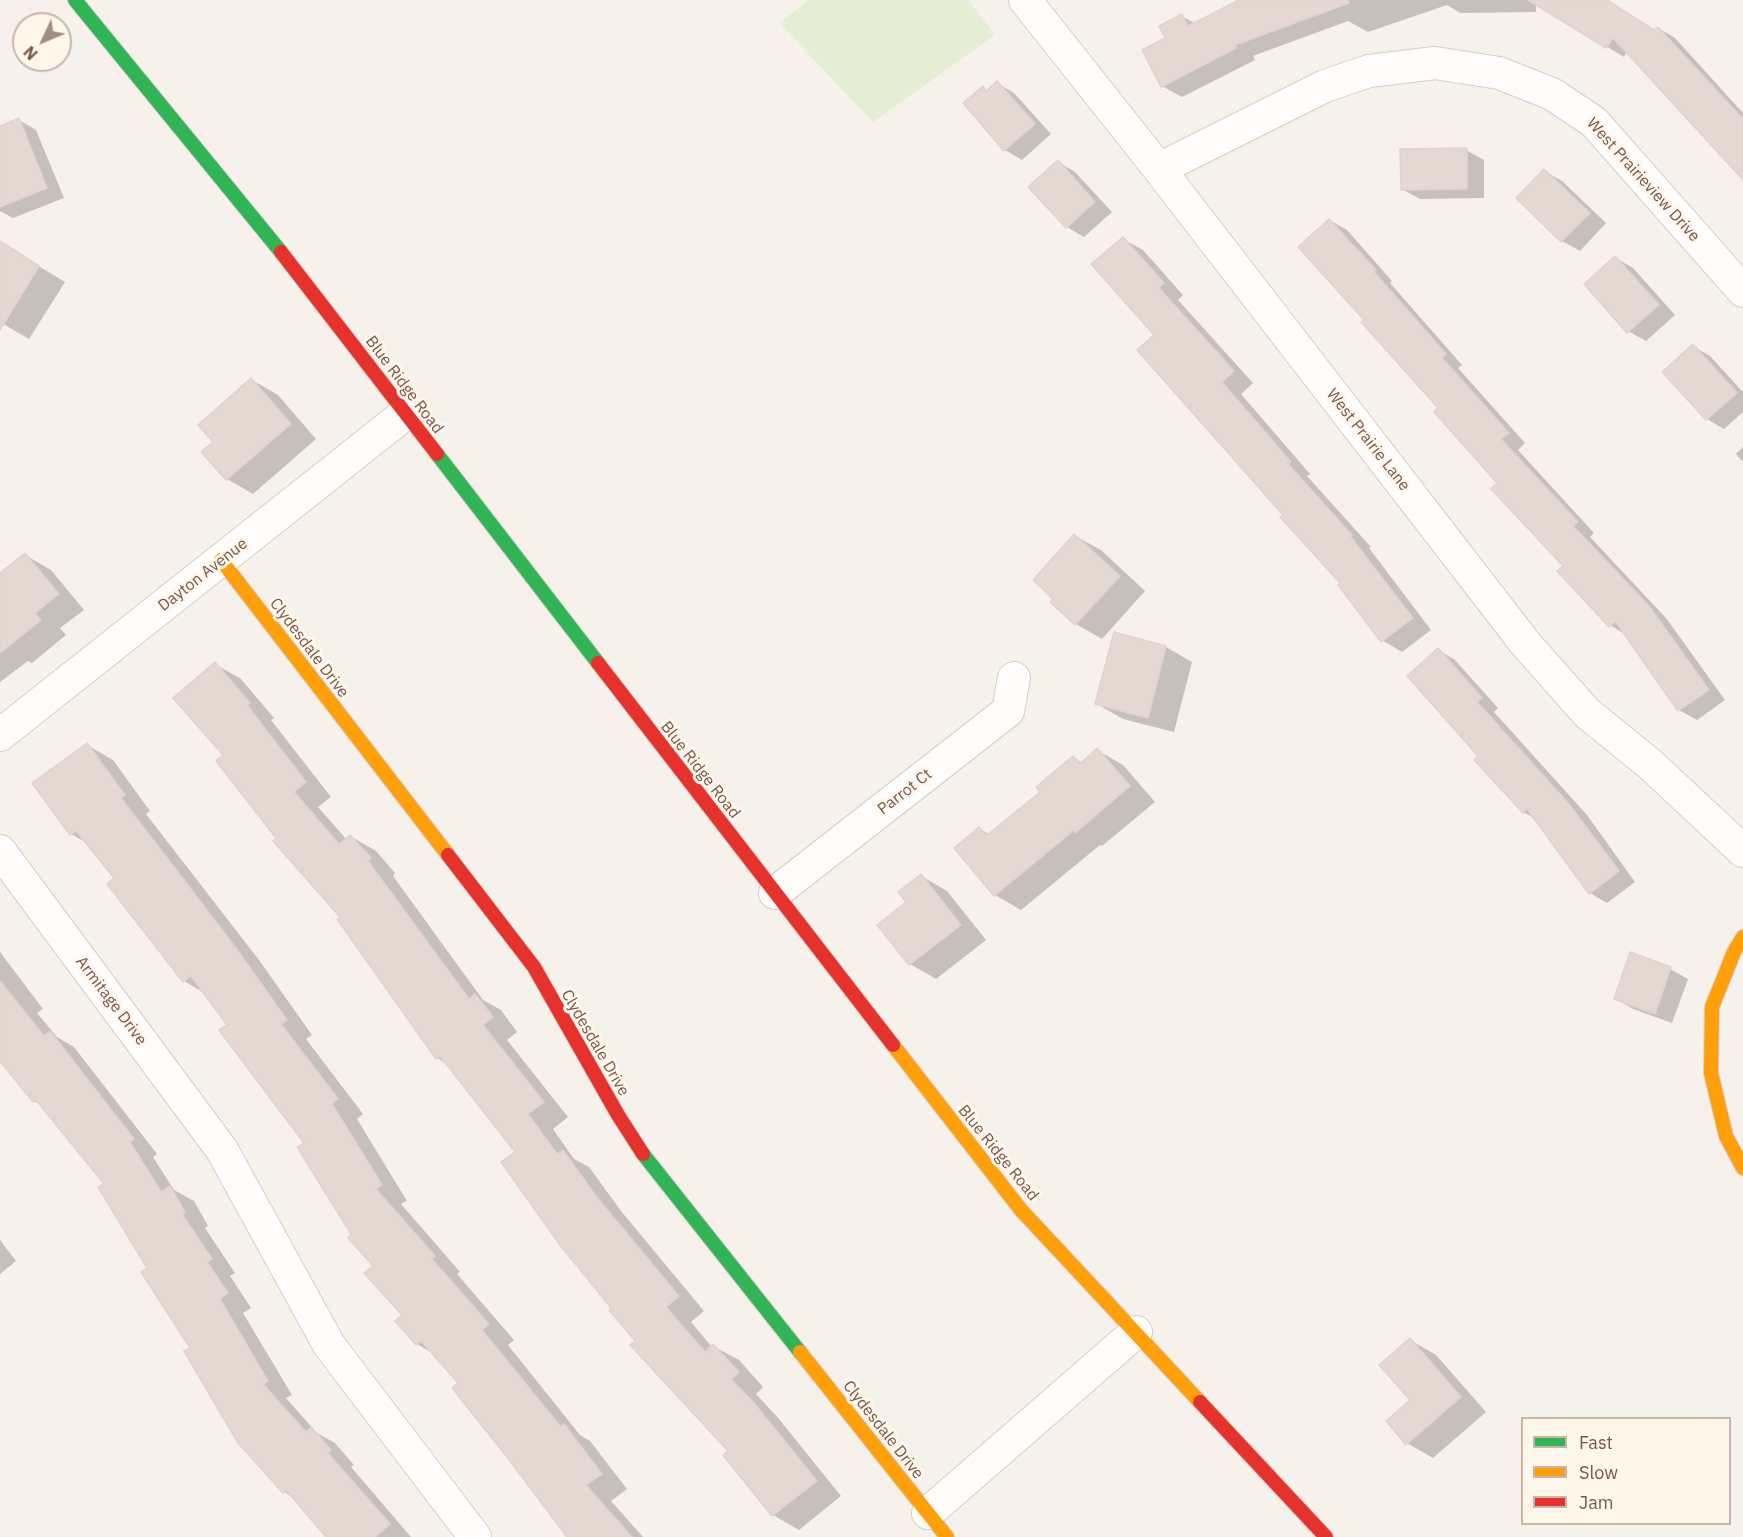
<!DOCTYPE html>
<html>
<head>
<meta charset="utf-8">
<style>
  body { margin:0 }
  #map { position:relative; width:1743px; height:1537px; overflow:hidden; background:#f7f1eb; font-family:"IBM Plex Sans",sans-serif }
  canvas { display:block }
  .legend { position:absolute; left:1521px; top:1417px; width:210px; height:108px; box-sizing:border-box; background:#fff6ec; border:2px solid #c9b6ab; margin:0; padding:8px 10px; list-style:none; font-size:18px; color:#785649 }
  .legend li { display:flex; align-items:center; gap:12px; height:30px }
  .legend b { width:30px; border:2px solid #c9b6ab }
  .north { position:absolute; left:12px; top:12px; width:60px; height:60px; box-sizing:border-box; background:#fff6ec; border:2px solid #c9b6ab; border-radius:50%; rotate:226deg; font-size:16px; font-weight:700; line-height:24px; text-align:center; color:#785649 }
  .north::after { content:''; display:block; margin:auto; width:21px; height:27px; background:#a48c82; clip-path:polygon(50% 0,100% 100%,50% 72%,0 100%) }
</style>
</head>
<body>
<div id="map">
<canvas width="1743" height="1537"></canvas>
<ul class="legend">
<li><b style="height:8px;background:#30b455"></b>Fast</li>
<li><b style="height:8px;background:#ff9f0a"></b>Slow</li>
<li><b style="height:8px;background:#e5322d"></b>Jam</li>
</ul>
<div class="north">N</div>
</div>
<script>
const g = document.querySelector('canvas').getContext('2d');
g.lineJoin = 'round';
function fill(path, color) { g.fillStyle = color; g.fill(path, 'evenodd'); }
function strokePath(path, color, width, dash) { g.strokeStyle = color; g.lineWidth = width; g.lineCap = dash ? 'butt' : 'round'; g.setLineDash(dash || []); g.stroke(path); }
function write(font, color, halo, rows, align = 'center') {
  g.font = font + ' "IBM Plex Sans",sans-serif'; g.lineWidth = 6; g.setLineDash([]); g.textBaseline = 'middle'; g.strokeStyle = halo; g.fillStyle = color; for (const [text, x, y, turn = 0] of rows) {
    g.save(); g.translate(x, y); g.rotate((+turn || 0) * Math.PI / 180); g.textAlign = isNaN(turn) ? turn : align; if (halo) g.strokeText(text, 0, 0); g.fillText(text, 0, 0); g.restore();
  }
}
fill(new Path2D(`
  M 809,0 L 968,0 L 995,35 L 873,122 L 779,23 Z`), '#e5eed5');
fill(new Path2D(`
  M 1239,0 L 1536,0 L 1536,12 L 1460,13 L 1447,5 L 1368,32 L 1348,21 L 1253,56 L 1255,60 L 1182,97 L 1162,86 L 1167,39 L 1182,16 L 1196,24 Z
  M 1547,0 L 1605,0 L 1655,31 L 1658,28 L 1675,38 L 1743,113 L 1743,178 L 1627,51 L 1624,57 L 1542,7 Z
  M 997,83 L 1014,93 L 1051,134 L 1022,160 L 1005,150 L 983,88 L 988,91 Z
  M 19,120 L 36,130 L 64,198 L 13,218 L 0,211 L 0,128 Z
  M 1466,150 L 1484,160 L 1484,198 L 1420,199 L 1402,189 Z
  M 1058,162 L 1075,172 L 1112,212 L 1084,237 L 1067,227 L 1030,187 Z
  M 1544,171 L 1562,181 L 1606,223 L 1580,251 L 1562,241 L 1518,198 Z
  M 1329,220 L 1347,230 L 1392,281 L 1390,283 L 1462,365 L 1458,368 L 1525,443 L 1518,450 L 1594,533 L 1590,537 L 1666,618 L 1725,700 L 1697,720 L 1679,710 L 1626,635 L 1610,625 L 1500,483 L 1366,320 Z
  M 1123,239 L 1143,250 L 1183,295 L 1178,300 L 1253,383 L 1241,394 L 1310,474 L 1307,476 L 1371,547 L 1369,548 L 1431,630 L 1402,652 L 1382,640 L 1342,583 L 1285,515 L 1156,335 Z
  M 0,243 L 65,282 L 29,339 L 0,322 Z
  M 1616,258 L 1633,268 L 1675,315 L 1646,341 L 1628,331 Z
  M 1693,346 L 1710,356 L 1743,392 L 1743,412 L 1724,429 L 1707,419 L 1664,372 Z
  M 252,380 L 278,395 L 316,439 L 253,494 L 227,479 L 215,443 Z
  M 1743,447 L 1743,462 L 1736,454 Z
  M 1075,536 L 1101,550 L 1145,591 L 1102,639 L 1076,624 Z
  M 25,555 L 51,570 L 84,610 L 60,628 L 66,635 L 32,663 L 28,661 L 0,682 L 0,575 Z
  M 1166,647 L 1192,662 L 1174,732 L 1123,719 L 1097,704 Z
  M 1438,650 L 1455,660 L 1498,708 L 1494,712 L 1587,815 L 1635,882 L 1607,903 L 1590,893 L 1536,819 L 1523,812 L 1481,756 Z
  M 215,664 L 241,679 L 274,718 L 271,720 L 331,797 L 318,807 L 347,840 L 350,836 L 376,851 L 395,873 L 393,876 L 483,1000 L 501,1010 L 517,1032 L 507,1040 L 568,1117 L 553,1129 L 574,1159 L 589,1167 L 621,1211 L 704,1311 L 691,1322 L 712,1347 L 713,1346 L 739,1360 L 763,1387 L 756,1394 L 779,1419 L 841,1496 L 799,1530 L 773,1515 L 725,1455 L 730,1451 L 637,1341 L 613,1308 L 517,1152 L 449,1065 L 437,1058 L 342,918 L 278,838 L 225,756 Z
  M 87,745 L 113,760 L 150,811 L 146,814 L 259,960 L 312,1035 L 306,1039 L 363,1114 L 357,1119 L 407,1201 L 401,1204 L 460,1272 L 457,1274 L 514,1340 L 508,1345 L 580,1435 L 590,1441 L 627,1489 L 611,1501 L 643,1537 L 566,1537 L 568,1536 L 460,1383 L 434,1354 L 417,1344 L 404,1315 L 375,1266 L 353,1235 L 306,1143 L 229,1026 L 206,994 L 184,981 L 116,879 L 89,844 L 71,834 Z
  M 1097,750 L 1123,765 L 1155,802 L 1102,846 L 1100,845 L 1021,910 L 995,895 L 980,829 L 990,835 L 1043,792 L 1073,758 L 1083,763 Z
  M 921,876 L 947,891 L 986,940 L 936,979 L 910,964 Z
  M 0,952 L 43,1009 L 37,1013 L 57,1037 L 74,1047 L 157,1154 L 153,1157 L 174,1190 L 194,1201 L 208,1226 L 205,1228 L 235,1273 L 230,1276 L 251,1308 L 243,1313 L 292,1395 L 286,1398 L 317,1433 L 335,1443 L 354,1465 L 351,1467 L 411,1537 L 328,1537 L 294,1498 L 284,1492 L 192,1348 L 106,1184 L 44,1107 L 34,1101 L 0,1059 Z
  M 1631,954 L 1670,969 L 1688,979 L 1672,1023 L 1633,1009 L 1616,999 Z
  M 0,1240 L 16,1261 L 0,1274 Z
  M 1410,1340 L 1436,1355 L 1486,1412 L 1433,1458 L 1407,1443 L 1412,1401 Z`), '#0003');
const building = new Path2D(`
  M 1239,0 L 1348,0 L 1349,3 L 1235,45 L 1236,48 L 1161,87 L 1142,50 L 1165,38 L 1159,26 L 1182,14 L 1188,26 Z
  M 1528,0 L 1607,0 L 1654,30 L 1658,27 L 1743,119 L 1743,180 L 1613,38 L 1606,48 Z
  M 997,81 L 1035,124 L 1004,151 L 963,103 L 983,86 L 986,91 Z
  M 19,118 L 47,188 L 0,207 L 0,126 Z
  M 1467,148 L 1467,189 L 1401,190 L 1400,149 Z
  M 1058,160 L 1095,202 L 1066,228 L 1028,187 Z
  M 1544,169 L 1590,213 L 1561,242 L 1516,198 Z
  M 1329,219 L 1376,270 L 1374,272 L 1446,354 L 1442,358 L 1509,433 L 1501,439 L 1578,522 L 1573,526 L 1649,606 L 1709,690 L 1678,711 L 1615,621 L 1609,627 L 1557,571 L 1563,566 L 1491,489 L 1497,483 L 1434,412 L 1438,408 L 1361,322 L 1364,320 L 1298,247 Z
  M 1123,237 L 1164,283 L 1159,288 L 1234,371 L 1222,382 L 1291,462 L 1288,464 L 1352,535 L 1350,536 L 1413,618 L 1381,642 L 1338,585 L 1340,583 L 1280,517 L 1283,515 L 1137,350 L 1154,335 L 1091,264 Z
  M 0,241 L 39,266 L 0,330 Z
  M 1615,256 L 1659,305 L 1627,333 L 1584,284 Z
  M 1693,344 L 1737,393 L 1706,420 L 1662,372 Z
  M 251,378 L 291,424 L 226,480 L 201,452 L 213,442 L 198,425 Z
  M 1074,534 L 1120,576 L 1075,625 L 1050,602 L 1053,599 L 1033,580 Z
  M 25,553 L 59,594 L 35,613 L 41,620 L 0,653 L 0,573 Z
  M 1114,632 L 1166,646 L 1148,718 L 1095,704 Z
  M 1438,648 L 1482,698 L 1477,702 L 1569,804 L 1619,871 L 1589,894 L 1527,809 L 1523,813 L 1474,760 L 1478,756 L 1407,676 Z
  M 215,662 L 250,703 L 247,705 L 306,782 L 294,792 L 339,844 L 350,835 L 371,858 L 368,861 L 469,999 L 475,994 L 493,1017 L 483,1025 L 544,1102 L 528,1114 L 557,1154 L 563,1150 L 595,1195 L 679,1296 L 666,1307 L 705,1352 L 713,1344 L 739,1372 L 731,1379 L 754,1403 L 817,1481 L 772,1516 L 723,1455 L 728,1451 L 630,1345 L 635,1341 L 609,1310 L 611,1308 L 560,1245 L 501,1162 L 515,1152 L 440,1056 L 436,1059 L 337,919 L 340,917 L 273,841 L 276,838 L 216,761 L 223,755 L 173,698 Z
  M 87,743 L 125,795 L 121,798 L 233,944 L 287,1020 L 281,1024 L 338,1099 L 332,1104 L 382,1185 L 376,1189 L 435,1256 L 432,1259 L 489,1324 L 482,1330 L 561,1427 L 564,1424 L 602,1474 L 586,1485 L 632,1537 L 567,1537 L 507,1457 L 452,1388 L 458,1383 L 421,1341 L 416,1345 L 395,1321 L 402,1315 L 364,1273 L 373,1266 L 348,1238 L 351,1234 L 297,1147 L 304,1143 L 219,1030 L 227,1025 L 191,976 L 183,982 L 107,884 L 114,878 L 76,831 L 70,835 L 32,783 Z
  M 1097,748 L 1130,786 L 1075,833 L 1074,830 L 994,896 L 954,848 L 979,827 L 986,836 L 1040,792 L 1036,787 L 1073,756 L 1080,764 Z
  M 921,874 L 961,925 L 909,965 L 877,925 L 906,902 L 898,892 Z
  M 1630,952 L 1671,967 L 1655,1014 L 1614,999 Z
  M 0,981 L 44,1036 L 50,1031 L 134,1139 L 130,1142 L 161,1192 L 170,1186 L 185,1212 L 182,1214 L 212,1259 L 207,1262 L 228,1293 L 220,1299 L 268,1381 L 263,1384 L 306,1432 L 311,1427 L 331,1450 L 328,1453 L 390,1524 L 375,1537 L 326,1537 L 286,1490 L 283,1493 L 238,1443 L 184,1351 L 190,1348 L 141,1272 L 147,1268 L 98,1187 L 104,1184 L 36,1100 L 33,1102 L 0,1061 Z
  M 1410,1338 L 1461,1397 L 1406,1445 L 1386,1421 L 1410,1400 L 1379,1365 Z`);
fill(building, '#e4d9d2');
strokePath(building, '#e0d4cd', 1.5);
const street = new Path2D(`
  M 1025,0 L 1159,169 L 1525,643 L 1587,713 L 1651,765 L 1743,851
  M 1159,169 L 1325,86 L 1369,71 L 1435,63 L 1499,73 L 1552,94 L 1594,122 L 1743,291
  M 0,735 L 405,414
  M 0,851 L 222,1150 L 329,1345 L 475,1537
  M 775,893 L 1008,711 L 1014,678
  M 928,1513 L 1136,1332`);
const fast = new Path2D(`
  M 75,0 L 281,252
  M 437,454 L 598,663
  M 643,1154 L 800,1352`);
const slow = new Path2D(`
  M 221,560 L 448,855
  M 1743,937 L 1734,952 L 1712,1007 L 1711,1073 L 1726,1136 L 1743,1168
  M 893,1045 L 1021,1210 L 1200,1402
  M 800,1352 L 947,1537`);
const jam = new Path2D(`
  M 281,252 L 437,454
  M 598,663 L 893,1045
  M 448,855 L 534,967 L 618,1115 L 643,1154
  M 1200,1402 L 1326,1537`);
strokePath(street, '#d6cdc8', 34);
strokePath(fast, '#d7cdc8', 16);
strokePath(slow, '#d7cdc8', 16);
strokePath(jam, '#d7cdc8', 16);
strokePath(street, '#fefdfc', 32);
strokePath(fast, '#30b455', 14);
strokePath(slow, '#ff9f0a', 14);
strokePath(jam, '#e5322d', 14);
write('16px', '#785649', '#fff6ec', [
  ["West Prairieview Drive",1643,180,48],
  ["Blue Ridge Road",404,385,53],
  ["West Prairie Lane",1368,440,52],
  ["Dayton Avenue",203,575,-38],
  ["Clydesdale Drive",309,648,53],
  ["Blue Ridge Road",700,770,52],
  ["Parrot Ct",905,792,-38],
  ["Armitage Drive",111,1001,53],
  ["Clydesdale Drive",595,1043,60],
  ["Blue Ridge Road",998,1153,51],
  ["Clydesdale Drive",883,1430,52]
]);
</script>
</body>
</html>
